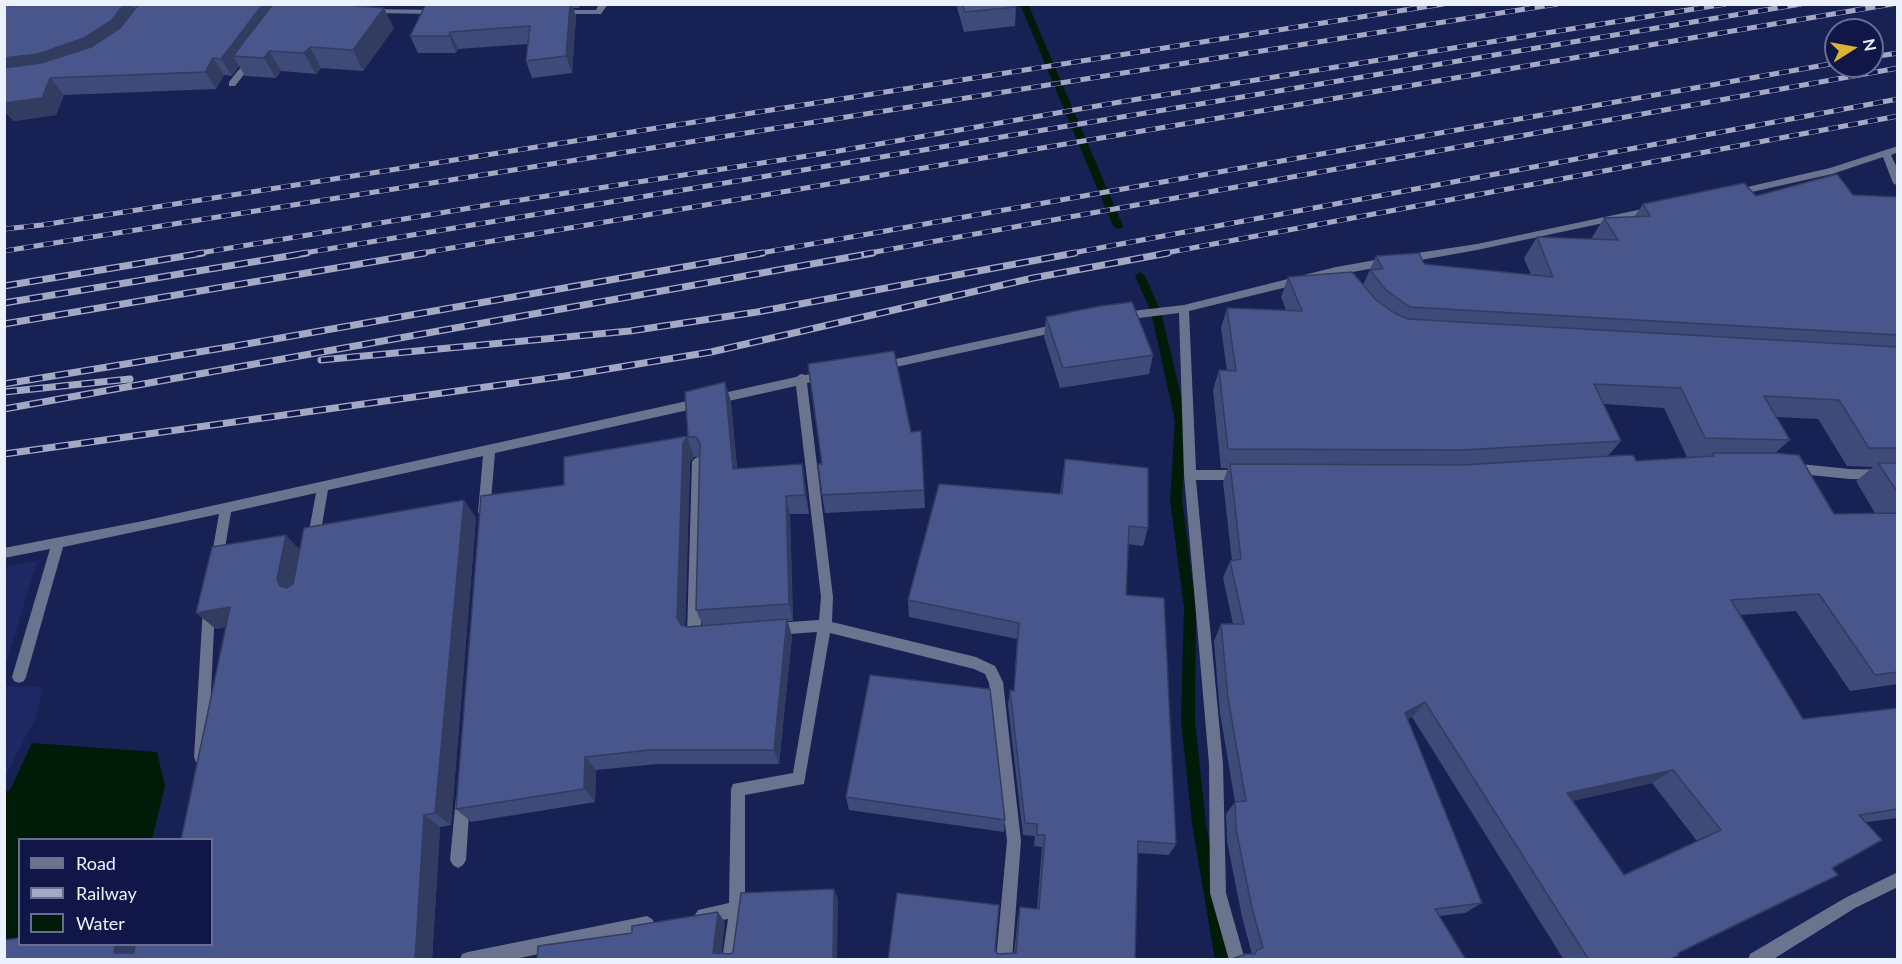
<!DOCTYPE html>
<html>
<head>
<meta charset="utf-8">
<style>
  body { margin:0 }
  #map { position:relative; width:1902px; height:964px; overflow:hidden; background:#182154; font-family:Lato,sans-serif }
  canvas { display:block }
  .frame { position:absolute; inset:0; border:6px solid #ecf1fe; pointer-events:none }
  .legend { position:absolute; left:18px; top:838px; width:195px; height:108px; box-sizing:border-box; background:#101648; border:2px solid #686e91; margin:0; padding:8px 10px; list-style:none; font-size:18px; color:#ecf1fe }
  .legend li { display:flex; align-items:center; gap:12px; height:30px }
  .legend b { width:30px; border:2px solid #686e91 }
  .north { position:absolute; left:1824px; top:18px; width:60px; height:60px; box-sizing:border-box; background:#101648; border:2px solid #686e91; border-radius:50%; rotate:79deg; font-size:16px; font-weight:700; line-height:24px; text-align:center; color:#ecf1fe }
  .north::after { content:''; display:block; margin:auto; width:21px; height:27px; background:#d9b334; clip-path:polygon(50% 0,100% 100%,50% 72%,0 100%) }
</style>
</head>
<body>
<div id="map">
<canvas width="1902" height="964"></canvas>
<div class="frame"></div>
<ul class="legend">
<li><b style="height:8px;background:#6b748e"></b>Road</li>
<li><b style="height:8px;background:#a3a9c3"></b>Railway</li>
<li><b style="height:16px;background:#001c08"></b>Water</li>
</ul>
<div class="north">N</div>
</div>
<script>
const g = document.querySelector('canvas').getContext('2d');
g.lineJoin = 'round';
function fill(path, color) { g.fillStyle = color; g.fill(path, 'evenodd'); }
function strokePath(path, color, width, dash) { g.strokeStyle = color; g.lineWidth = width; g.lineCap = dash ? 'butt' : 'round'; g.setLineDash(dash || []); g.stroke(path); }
fill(new Path2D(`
  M 37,561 L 5,667 L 5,567 Z
  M 5,686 L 44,687 L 35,719 L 5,777 Z`), '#1e2863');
fill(new Path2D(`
  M 32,743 L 157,752 L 165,786 L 152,839 L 20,840 L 19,938 L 5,940 L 5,792 L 10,790 Z`), '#001c08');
fill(new Path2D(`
  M 1020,4 L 1028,4 L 1123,226 L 1122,228 L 1118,229 L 1113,226 Z
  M 1140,272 L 1145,276 L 1161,312 L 1187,421 L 1182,500 L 1196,607 L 1195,721 L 1206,824 L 1231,960 L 1215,960 L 1192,824 L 1181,721 L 1184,607 L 1170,500 L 1175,421 L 1151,312 L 1135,276 Z`), '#001c08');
fill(new Path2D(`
  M 599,4 L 608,4 L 601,14 L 558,14 L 554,12 L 558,10 L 596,10 Z
  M 369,9 L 439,10 L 443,12 L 439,14 L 372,13 L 369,13 Z
  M 251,57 L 255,60 L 254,62 L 235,86 L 229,86 L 229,82 L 248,58 Z
  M 1898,146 L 1898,152 L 1891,155 L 1898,170 L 1898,186 L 1893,183 L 1883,157 L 1832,174 L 1734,196 L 1729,193 L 1734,190 L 1830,168 Z
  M 1652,207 L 1657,210 L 1655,212 L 1477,250 L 1404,263 L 1399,259 L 1404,255 L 1477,244 Z
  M 1387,258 L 1391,259 L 1392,262 L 1391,265 L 1336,275 L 1189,311 L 1196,470 L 1240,470 L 1244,472 L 1246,475 L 1244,478 L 1240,480 L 1196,480 L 1223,764 L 1226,893 L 1245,960 L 1229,960 L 1210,893 L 1209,764 L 1184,475 L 1179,313 L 1123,320 L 1118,316 L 1123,312 L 1184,305 L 1336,267 Z
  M 1058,324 L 1063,328 L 1062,331 L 882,370 L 876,366 L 882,362 Z
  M 826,371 L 832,375 L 830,378 L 807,383 L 833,597 L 832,622 L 976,657 L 995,666 L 1003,682 L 1021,841 L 1012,960 L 996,960 L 1007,841 L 989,683 L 985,674 L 974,669 L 830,633 L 804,784 L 745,795 L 745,910 L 738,960 L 722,960 L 728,919 L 703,923 L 698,920 L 695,915 L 698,910 L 729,903 L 731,789 L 733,784 L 793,773 L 817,632 L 775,635 L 770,633 L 768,629 L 770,625 L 775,623 L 819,620 L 821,597 L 796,386 L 495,453 L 490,512 L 488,516 L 480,516 L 478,512 L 483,456 L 328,490 L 319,542 L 317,546 L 313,547 L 309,546 L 307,542 L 316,493 L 231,512 L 223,560 L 221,564 L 217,565 L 213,564 L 211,560 L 219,514 L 63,547 L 26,677 L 24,681 L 19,683 L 14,681 L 12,677 L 50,549 L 4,558 L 4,548 L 143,521 L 796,377 L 801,374 L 805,375 Z
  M 698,457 L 702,459 L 704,462 L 701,628 L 706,630 L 708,634 L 706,638 L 694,641 L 689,639 L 687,635 L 692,462 L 694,459 Z
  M 1791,463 L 1849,469 L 1898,470 L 1898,480 L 1849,479 L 1791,473 L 1787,471 L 1785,468 L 1787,465 Z
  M 209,601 L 214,603 L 215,607 L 208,757 L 206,762 L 201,764 L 196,762 L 194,757 L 203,607 L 204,603 Z
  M 463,791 L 468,793 L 470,798 L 466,860 L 463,865 L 458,868 L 453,865 L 450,860 L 456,798 L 458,793 Z
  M 1898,872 L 1898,887 L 1855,908 L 1772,960 L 1748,960 L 1750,954 L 1845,898 Z
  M 647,916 L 652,919 L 655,924 L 652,929 L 647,932 L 510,960 L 460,960 L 462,954 L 468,952 Z`), '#6b748e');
const railFar1 = new Path2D(`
  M 1872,57 L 1898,53
  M 4,229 L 42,225 L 1443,4
  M 4,251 L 1557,4
  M 194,254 L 488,205 L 827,153 L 1120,102 L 1725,4
  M 298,254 L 1801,4
  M 416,254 L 1892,4
  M 755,254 L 1836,63
  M 864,254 L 1898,68
  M 1067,254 L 1898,99
  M 1160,254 L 1898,116`);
const rail = new Path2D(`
  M 4,286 L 203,253
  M 4,303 L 307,253
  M 4,324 L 425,253
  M 321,360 L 630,331 L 757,312 L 1075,253
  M 4,384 L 235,346 L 763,253
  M 4,392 L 130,379
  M 4,409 L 873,253
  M 4,454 L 565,376 L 711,352 L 1033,278 L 1168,253`);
strokePath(railFar1, '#a3a9c3', 5);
strokePath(rail, '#a3a9c3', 7);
strokePath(railFar1, '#101648', 4, [10]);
strokePath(rail, '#101648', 4.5, [13]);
fill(new Path2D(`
  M 4,4 L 331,4 L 394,28 L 363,71 L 321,68 L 316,74 L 281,71 L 276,78 L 245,76 L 239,66 L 232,76 L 224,75 L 216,89 L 64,95 L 56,115 L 14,121 L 4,111 Z
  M 426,4 L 581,4 L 579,8 L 573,8 L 576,16 L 572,73 L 532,78 L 526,61 L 528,44 L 458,49 L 456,53 L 418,53 L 410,36 Z
  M 956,4 L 1015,4 L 1016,7 L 1015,26 L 964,32 Z
  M 1853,195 L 1898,197 L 1898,684 L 1850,691 L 1796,611 L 1740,615 L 1803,719 L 1898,708 L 1898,818 L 1866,822 L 1668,960 L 1564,960 L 1412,717 L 1408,719 L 1482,903 L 1465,913 L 1439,916 L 1466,960 L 1252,954 L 1242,917 L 1227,841 L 1226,814 L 1235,802 L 1220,713 L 1214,641 L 1221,624 L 1233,624 L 1223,578 L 1230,561 L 1232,561 L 1223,482 L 1228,468 L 1221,468 L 1213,390 L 1219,370 L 1227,370 L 1221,328 L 1227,308 L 1286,310 L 1281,297 L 1288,277 L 1363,285 L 1376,256 L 1424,264 L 1531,275 L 1524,258 L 1537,237 L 1591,239 L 1604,218 L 1634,217 L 1643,204 L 1756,196 ZM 1604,404 L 1664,408 L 1687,457 L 1699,457 L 1636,461 L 1608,456 L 1621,441 ZM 1776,417 L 1818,419 L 1847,466 L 1873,467 L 1856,481 L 1875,513 L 1834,514 L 1775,453 L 1790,440 ZM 1652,783 L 1697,841 L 1624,875 L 1572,801 Z
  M 1046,317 L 1153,355 L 1149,374 L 1060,388 L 1044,337 Z
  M 725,382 L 731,402 L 737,469 L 805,483 L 809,514 L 790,514 L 793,621 L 787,621 L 792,636 L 779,764 L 658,764 L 596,770 L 595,802 L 471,822 L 456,809 L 564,485 L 688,436 ZM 694,457 L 700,457 L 696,610 L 703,626 L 687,627 L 685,626 L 690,462 Z
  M 921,431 L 925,508 L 825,513 L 822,495 L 822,464 L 911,432 Z
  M 1065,459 L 1148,528 L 1143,546 L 1128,544 L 1126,595 L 1176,844 L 1169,855 L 1138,853 L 1135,960 L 888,960 L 995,951 L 998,954 L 1014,953 L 1018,917 L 1020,907 L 1037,909 L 1042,847 L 1034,846 L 1035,836 L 1023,835 L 1008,705 L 1010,690 L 1014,691 L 1017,639 L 909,617 L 908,600 L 1060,494 Z
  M 464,500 L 476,518 L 451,825 L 440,827 L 432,960 L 212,945 L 226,627 L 216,629 L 300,550 Z
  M 846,797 L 1005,820 L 1004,832 L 849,810 Z`), '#3e4a78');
fill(new Path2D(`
  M 124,4 L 131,4 L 139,16 L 122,38 L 4,77 L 4,58 Z
  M 263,4 L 270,4 L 276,16 L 233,56 L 239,66 L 232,76 L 221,59 Z
  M 570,4 L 572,4 L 576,16 L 572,73 L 566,56 Z
  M 384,8 L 394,28 L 363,71 L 353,50 Z
  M 450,32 L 458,49 L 456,53 L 449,36 Z
  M 310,47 L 321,68 L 316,74 L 304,53 Z
  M 269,51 L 281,71 L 276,78 L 264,58 Z
  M 213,58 L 224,75 L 216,89 L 205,72 Z
  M 50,78 L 64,95 L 56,115 L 14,121 L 4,111 L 4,99 Z
  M 725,382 L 731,402 L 739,488 L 733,469 Z
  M 687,437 L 694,457 L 690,462 L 685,635 L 677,618 L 683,443 Z
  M 802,464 L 805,483 L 809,514 L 805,495 Z
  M 786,496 L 790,514 L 793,621 L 789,604 Z
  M 464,500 L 476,518 L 451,825 L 435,813 Z
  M 286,535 L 303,553 L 295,596 L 280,586 L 277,579 Z
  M 230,607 L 249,623 L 216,629 L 196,613 Z
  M 787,619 L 792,636 L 779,764 L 774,750 Z
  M 1425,702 L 1412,717 L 1392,727 L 1405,713 Z
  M 585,757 L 596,770 L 595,802 L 584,789 Z
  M 1673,770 L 1652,783 L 1549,806 L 1567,793 Z
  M 424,815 L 440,827 L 432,960 L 415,960 Z
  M 834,889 L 838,899 L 837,960 L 833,960 Z
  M 718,912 L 725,922 L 721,960 L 713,953 Z
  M 115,945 L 142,945 L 141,960 L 114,953 Z`), '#323c61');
const building = new Path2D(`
  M 4,4 L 124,4 L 111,21 L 84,38 L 38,54 L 4,58 Z
  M 139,4 L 263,4 L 221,59 L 213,58 L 205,72 L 50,78 L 42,98 L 4,103 L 4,68 L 41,63 L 91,47 L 120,28 Z
  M 273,4 L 331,4 L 384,8 L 353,50 L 310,47 L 304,53 L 269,51 L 264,58 L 233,56 Z
  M 426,4 L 570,4 L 566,56 L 526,61 L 530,26 L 450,32 L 449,36 L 410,36 Z
  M 962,4 L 1015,4 L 1016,7 L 965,12 Z
  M 1837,174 L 1853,195 L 1898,197 L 1898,335 L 1410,307 L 1386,290 L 1370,270 L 1383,269 L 1376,256 L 1419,253 L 1424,264 L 1553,277 L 1537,237 L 1618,240 L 1604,218 L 1650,216 L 1643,204 L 1744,183 L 1756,196 Z
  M 1352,272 L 1377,301 L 1396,314 L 1408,319 L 1898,347 L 1898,448 L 1869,448 L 1839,400 L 1764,396 L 1790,440 L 1705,438 L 1681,388 L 1594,384 L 1621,441 L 1461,450 L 1228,449 L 1219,370 L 1236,371 L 1227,308 L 1302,311 L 1288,277 Z
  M 1132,302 L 1153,355 L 1063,368 L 1046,317 L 1100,306 Z
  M 894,351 L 911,432 L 921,431 L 924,490 L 822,495 L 818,464 L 822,464 L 808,364 Z
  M 725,382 L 733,469 L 802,464 L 805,495 L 786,496 L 789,604 L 696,610 L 700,443 L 696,437 L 687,437 L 683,443 L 677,618 L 681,625 L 687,627 L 787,619 L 774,750 L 649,750 L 585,757 L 584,789 L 456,809 L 481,496 L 564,485 L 564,457 L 688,436 L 685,392 Z
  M 1712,453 L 1773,453 L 1799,455 L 1834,514 L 1898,513 L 1898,672 L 1875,675 L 1819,594 L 1731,600 L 1803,719 L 1898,708 L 1898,809 L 1859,815 L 1882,840 L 1832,868 L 1838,875 L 1678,953 L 1679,955 L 1668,960 L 1589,960 L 1425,702 L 1405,713 L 1482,903 L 1435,909 L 1466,960 L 1229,960 L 1246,954 L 1255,954 L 1257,950 L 1263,948 L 1252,908 L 1236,829 L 1235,802 L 1246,801 L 1228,698 L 1221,624 L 1244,624 L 1230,561 L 1241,559 L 1230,464 L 1462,465 L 1628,455 L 1634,456 L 1636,461 L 1714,456 ZM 1673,770 L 1721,830 L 1624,875 L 1567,793 Z
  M 1065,459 L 1148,468 L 1148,528 L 1129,526 L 1126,595 L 1164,598 L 1176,844 L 1138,841 L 1135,960 L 888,960 L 897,893 L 999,905 L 995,951 L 998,954 L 1016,953 L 1020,907 L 1039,909 L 1045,835 L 1037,835 L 1037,824 L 1025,823 L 1010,690 L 1014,691 L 1019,623 L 908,600 L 939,484 L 1062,494 Z
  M 1878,463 L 1898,463 L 1898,493 Z
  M 464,500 L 435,813 L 424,815 L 415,960 L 4,960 L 4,940 L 20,938 L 20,945 L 115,945 L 114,953 L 134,953 L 135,945 L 212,945 L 212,840 L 181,840 L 230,607 L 196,613 L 212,547 L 286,535 L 277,579 L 280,586 L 287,588 L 293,584 L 304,528 Z
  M 870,675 L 990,689 L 1005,820 L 846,797 Z
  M 834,889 L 833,960 L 537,960 L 538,946 L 632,933 L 632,926 L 718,912 L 713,953 L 731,954 L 733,952 L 741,893 Z`);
fill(building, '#48568b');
strokePath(building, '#323c61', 1.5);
</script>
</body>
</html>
